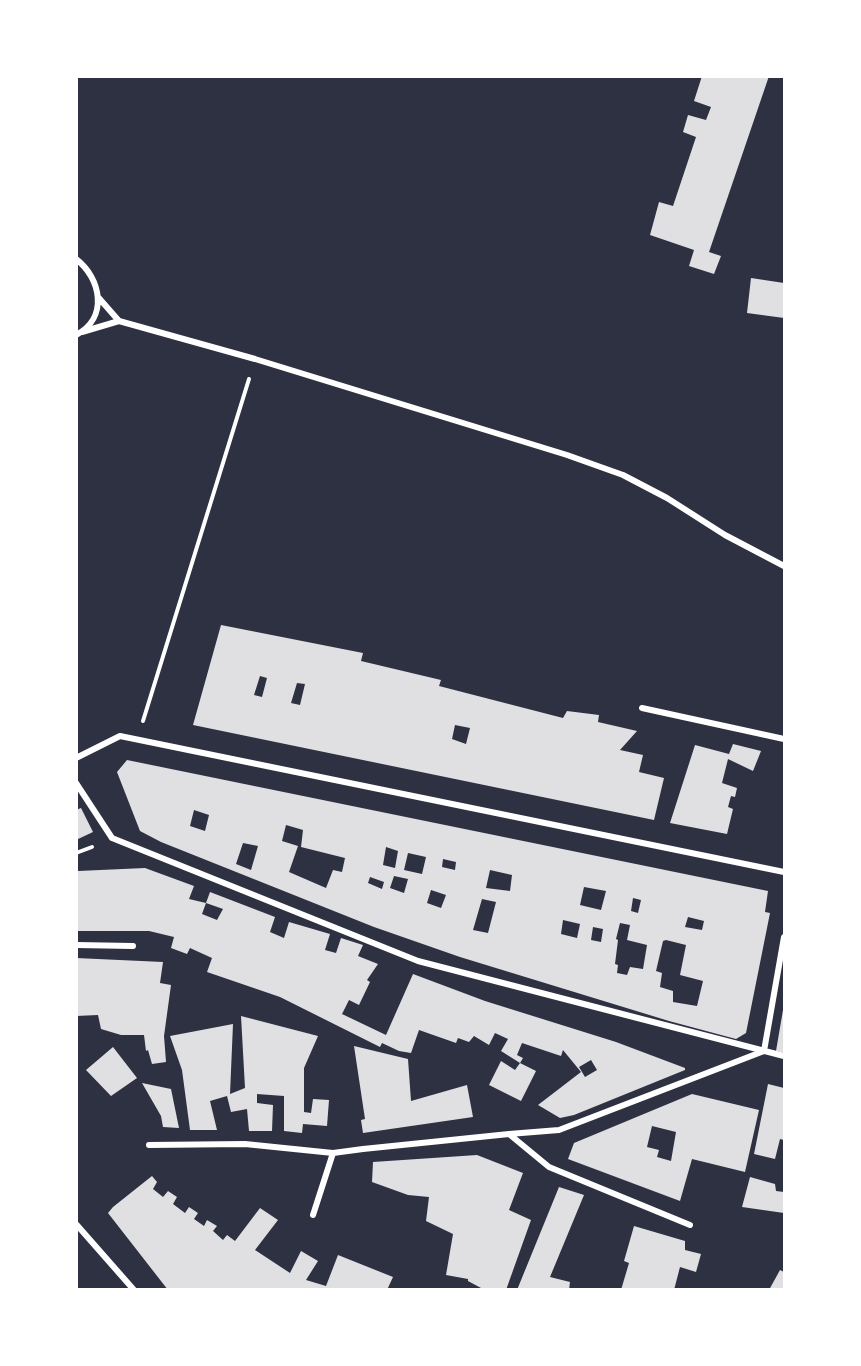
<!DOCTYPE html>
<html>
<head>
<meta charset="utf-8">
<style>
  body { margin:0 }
  #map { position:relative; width:861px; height:1366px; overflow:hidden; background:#2d3142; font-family:Rubik,sans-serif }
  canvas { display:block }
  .frame { position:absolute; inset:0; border:78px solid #fff; pointer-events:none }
</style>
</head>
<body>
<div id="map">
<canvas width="861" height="1366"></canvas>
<div class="frame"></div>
</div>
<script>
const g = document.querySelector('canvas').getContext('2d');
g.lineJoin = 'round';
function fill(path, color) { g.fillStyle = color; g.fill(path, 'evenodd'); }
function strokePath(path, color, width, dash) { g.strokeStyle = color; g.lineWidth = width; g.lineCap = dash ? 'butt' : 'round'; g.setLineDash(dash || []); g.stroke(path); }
fill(new Path2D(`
  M 702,76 L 769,76 L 709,252 L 721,256 L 714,274 L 689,266 L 694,250 L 650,235 L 659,202 L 673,206 L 696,137 L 683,132 L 688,115 L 706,120 L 711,107 L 694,101 Z
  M 751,278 L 784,283 L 784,318 L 747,313 Z
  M 221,625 L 363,653 L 361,661 L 441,680 L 439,686 L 563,718 L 567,711 L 599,715 L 598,722 L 637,731 L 620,750 L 643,755 L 639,772 L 664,778 L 654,820 L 193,725 ZM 260,676 L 267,678 L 262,697 L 254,695 ZM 297,683 L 305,684 L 300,705 L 291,703 ZM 455,725 L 470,728 L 466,744 L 452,739 Z
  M 733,744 L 761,751 L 753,771 L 728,759 L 722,783 L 737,788 L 735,797 L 731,796 L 728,807 L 733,809 L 727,834 L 670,823 L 695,745 L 729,754 Z
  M 127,760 L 768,891 L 765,912 L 770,913 L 746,1033 L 736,1039 L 669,1021 L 460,957 L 374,927 L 161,842 L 140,831 L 117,772 ZM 194,810 L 209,815 L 205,831 L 190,826 ZM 286,825 L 303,830 L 301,847 L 345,858 L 342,872 L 333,870 L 326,888 L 289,872 L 298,846 L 282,841 ZM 243,843 L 258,846 L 251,870 L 236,864 ZM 386,847 L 398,851 L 395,868 L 383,865 ZM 408,853 L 426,857 L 422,874 L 404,870 ZM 443,859 L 456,862 L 455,870 L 442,867 ZM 490,870 L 512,875 L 510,891 L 486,888 ZM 394,876 L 408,879 L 404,893 L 390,888 ZM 370,877 L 384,882 L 382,889 L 368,883 ZM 584,887 L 606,891 L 601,910 L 580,905 ZM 431,890 L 446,895 L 441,908 L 427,903 ZM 633,898 L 641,900 L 638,913 L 631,911 ZM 482,899 L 496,902 L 488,933 L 473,930 ZM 688,917 L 704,921 L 702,930 L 685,927 ZM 563,920 L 580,924 L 577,938 L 561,934 ZM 620,923 L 630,925 L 627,940 L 647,945 L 643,969 L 630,967 L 627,975 L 617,973 L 618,965 L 615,964 L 618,940 L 616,939 ZM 593,927 L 603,929 L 601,942 L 591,940 ZM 666,940 L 686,945 L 680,975 L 703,981 L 697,1006 L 673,1002 L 673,991 L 660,987 L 662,973 L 656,971 L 663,941 Z
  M 81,808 L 93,832 L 76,840 L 76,810 Z
  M 145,868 L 194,886 L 189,899 L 206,903 L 202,914 L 217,920 L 223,909 L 206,903 L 210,892 L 275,917 L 270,932 L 284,938 L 289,922 L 330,934 L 325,950 L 336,953 L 341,938 L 363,945 L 358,956 L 378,964 L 367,980 L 370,982 L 359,1005 L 349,1000 L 342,1014 L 386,1035 L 413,974 L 485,1001 L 616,1042 L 685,1068 L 685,1070 L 574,1115 L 560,1118 L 538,1105 L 581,1072 L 563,1050 L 561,1056 L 522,1043 L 517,1055 L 523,1058 L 520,1063 L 501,1051 L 508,1039 L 495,1033 L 489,1045 L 474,1036 L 469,1042 L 458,1038 L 456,1043 L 419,1030 L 411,1053 L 399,1051 L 382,1043 L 380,1047 L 280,997 L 207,972 L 212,958 L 190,948 L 187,954 L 171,948 L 174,937 L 149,931 L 76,931 L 78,871 ZM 591,1060 L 597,1070 L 585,1077 L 579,1067 Z
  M 76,958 L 163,962 L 160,983 L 171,985 L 164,1036 L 166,1062 L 152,1064 L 148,1050 L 146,1051 L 144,1035 L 121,1035 L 101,1029 L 98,1015 L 76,1016 Z
  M 783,1010 L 784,1011 L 784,1053 L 776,1051 Z
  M 241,1016 L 318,1036 L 304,1068 L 304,1112 L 311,1113 L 313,1099 L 329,1100 L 327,1126 L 303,1124 L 302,1133 L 284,1131 L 284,1096 L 257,1094 L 257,1103 L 273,1105 L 272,1131 L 249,1131 L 247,1109 L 231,1112 L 227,1096 L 210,1101 L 217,1130 L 190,1130 L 182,1070 L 170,1036 L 233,1024 L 230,1094 L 245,1088 Z
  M 354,1046 L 408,1059 L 411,1101 L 467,1085 L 473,1117 L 363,1133 L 361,1120 L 365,1119 Z
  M 113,1047 L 137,1078 L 111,1096 L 86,1070 Z
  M 501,1061 L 515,1070 L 520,1063 L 536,1071 L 521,1101 L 489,1085 Z
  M 142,1083 L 171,1089 L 179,1128 L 163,1127 L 161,1116 Z
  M 768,1084 L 784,1088 L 784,1140 L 780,1139 L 775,1159 L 754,1154 Z
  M 692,1094 L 759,1110 L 745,1172 L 692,1159 L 680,1201 L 568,1159 L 574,1143 ZM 652,1126 L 676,1132 L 671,1161 L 657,1157 L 659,1150 L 647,1147 Z
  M 477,1155 L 523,1173 L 509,1210 L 531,1220 L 506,1290 L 481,1290 L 481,1288 L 468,1281 L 468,1279 L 446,1275 L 453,1234 L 426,1221 L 429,1197 L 408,1195 L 372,1182 L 373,1162 Z
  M 152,1176 L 157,1182 L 153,1189 L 163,1197 L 168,1191 L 177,1197 L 173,1204 L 185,1213 L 189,1207 L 198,1213 L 194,1219 L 204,1226 L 207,1220 L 217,1226 L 213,1231 L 223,1240 L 227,1235 L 235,1241 L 260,1208 L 278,1220 L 255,1250 L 290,1273 L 301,1251 L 318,1261 L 306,1280 L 326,1286 L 338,1255 L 393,1277 L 387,1290 L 168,1290 L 108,1213 L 113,1207 Z
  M 750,1177 L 775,1184 L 776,1191 L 784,1192 L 784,1213 L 742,1207 Z
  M 559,1187 L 584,1195 L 550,1277 L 570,1282 L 569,1290 L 517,1290 Z
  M 634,1226 L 685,1241 L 685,1250 L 701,1254 L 696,1272 L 680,1267 L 674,1290 L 621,1290 L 629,1263 L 624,1261 Z
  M 780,1270 L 784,1272 L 784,1290 L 769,1290 Z`), '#e0e0e3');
strokePath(new Path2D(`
  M 143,721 L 249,379
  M 76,853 L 92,847`), '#fff', 4);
strokePath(new Path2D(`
  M 76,259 C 101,278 109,318 76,335
  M 98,297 L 119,321 L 255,359 L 567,455 L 623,475 L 667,498 L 725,535 L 784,566
  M 82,332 L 119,321
  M 642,708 L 784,739
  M 76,758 L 120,736 L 784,872
  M 76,783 L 112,838 L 418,961 L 784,1056
  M 76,945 L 133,946
  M 509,1134 L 559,1130 L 764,1051 L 784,937
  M 149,1145 L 245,1144 L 333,1153 L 363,1149 L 509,1134 L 549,1167 L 690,1225
  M 313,1215 L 333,1153
  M 76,1224 L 134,1290`), '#fff', 6);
</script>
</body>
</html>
